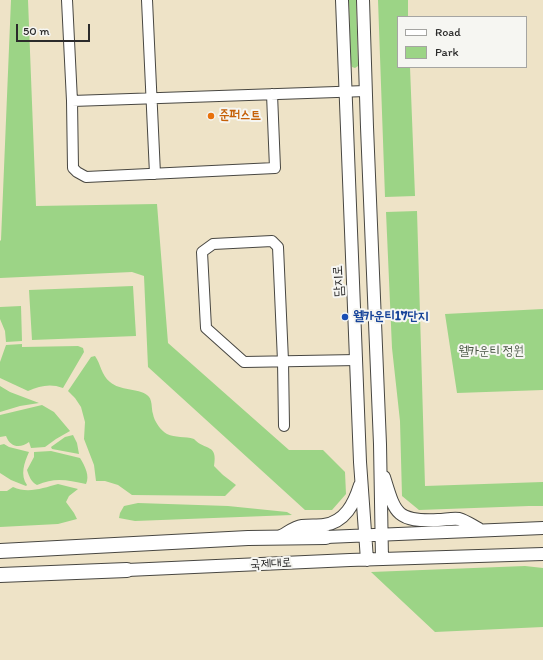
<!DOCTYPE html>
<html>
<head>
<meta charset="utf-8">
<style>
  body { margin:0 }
  #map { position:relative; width:543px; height:660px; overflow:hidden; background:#eee3c7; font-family:Itim,sans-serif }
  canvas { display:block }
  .legend { position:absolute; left:397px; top:16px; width:130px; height:52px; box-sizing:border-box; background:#f6f6f2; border:1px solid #a5a5a2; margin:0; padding:5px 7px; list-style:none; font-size:12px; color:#2b2b2b }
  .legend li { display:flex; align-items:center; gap:8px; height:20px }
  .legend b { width:20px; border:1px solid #a5a5a2 }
  .scale { position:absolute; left:16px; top:24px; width:74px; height:18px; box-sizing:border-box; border:2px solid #2b2b2b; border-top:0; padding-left:5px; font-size:12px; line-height:14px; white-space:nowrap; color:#2b2b2b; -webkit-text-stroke:3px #f6f6f2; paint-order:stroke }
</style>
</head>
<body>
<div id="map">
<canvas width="543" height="660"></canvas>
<ul class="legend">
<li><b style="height:5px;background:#fff"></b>Road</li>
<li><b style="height:11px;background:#9cd486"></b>Park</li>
</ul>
<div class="scale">50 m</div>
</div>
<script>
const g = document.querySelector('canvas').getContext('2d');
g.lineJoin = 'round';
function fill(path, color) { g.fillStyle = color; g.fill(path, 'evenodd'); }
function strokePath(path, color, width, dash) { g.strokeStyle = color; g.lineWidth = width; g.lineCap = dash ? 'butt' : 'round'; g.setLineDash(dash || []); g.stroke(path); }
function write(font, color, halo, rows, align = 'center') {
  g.font = font + ' Itim,"Poor Story",sans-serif'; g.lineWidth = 4; g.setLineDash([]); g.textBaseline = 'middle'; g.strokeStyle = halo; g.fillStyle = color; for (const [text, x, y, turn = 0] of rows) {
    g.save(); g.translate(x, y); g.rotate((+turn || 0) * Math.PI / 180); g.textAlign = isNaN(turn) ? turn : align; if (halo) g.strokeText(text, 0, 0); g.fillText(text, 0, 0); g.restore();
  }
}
fill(new Path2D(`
  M 11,0 L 28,0 L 36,206 L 157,204 L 168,343 L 289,450 L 323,450 L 345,472 L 346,494 L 332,510 L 305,510 L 148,367 L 144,276 L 132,272 L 0,278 L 0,241 L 1,240 Z
  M 349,0 L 356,0 L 358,66 L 355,68 L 352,67 L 351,63 Z
  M 378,0 L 408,0 L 408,17 L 398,17 L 398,67 L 410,67 L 415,196 L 385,197 Z
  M 417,211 L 425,486 L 543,482 L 543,506 L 529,506 L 419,510 L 402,496 L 400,421 L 392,348 L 386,212 Z
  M 133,286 L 136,336 L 32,340 L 29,290 Z
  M 21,306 L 22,341 L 6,342 L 5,331 L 0,319 L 0,307 Z
  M 543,309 L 543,390 L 457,393 L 445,314 Z
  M 22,344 L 22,347 L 78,346 L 83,348 L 84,352 L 63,388 C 50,383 40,386 28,391 L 0,378 L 0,362 L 6,345 Z
  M 95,356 C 101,364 101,375 110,382 C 120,391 138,388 147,395 C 153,399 151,408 153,414 C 154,421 161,431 167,434 C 175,438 185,436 194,439 C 205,451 218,443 214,466 L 223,475 L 236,485 L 225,496 L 132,495 L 118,485 L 105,481 L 96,481 L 94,465 L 84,439 L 85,422 L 81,407 L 75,398 L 68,391 L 91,357 Z
  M 0,386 L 10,392 L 39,403 L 20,406 L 0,412 Z
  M 42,405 L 54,412 L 70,431 L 56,439 L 45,447 L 31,448 L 29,442 C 20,449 10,447 6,436 L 0,437 L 0,415 Z
  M 73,435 L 77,443 L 79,454 L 52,449 L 51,447 L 65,437 Z
  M 4,444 L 9,447 L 29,452 C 24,463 20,475 27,485 L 26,486 L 11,480 L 0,473 L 0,445 Z
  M 51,451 L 80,458 C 85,466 90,476 86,484 C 67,480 55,477 37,485 C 31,482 29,476 27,470 L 34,457 L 34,452 Z
  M 58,484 L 78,489 L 69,496 L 66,502 L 74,513 L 77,519 L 58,524 L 0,527 L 0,491 L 7,491 L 13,487 C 28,494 43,488 58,484 Z
  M 138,503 L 228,506 L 287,512 L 292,515 L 135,521 L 119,518 L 120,513 L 124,506 Z
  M 525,566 L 543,568 L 543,627 L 435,632 L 371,572 Z`), '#9cd486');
const minor = new Path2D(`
  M 67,0 L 72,101 L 73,168 L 77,172 L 86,177 L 275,168 L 272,94
  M 147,0 L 155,174
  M 72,101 L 366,91
  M 284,426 L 283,361 L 278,247 L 272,241 L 213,244 L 202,252 L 206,328 L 244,362 L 357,360`);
const tertiary = new Path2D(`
  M 342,0 L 360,462 L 367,560
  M 363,0 L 367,127 L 380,444 L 382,559
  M 384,477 C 395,513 396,522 438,520 C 444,520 453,518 459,519 C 466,521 473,526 479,529
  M 279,537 C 286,534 294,527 302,526 C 309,525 317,526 324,525 C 345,522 354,504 360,485
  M 326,537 L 543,528
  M 127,570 L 350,560 L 543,554`);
const secondary = new Path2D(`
  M 0,551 L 248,538 L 326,537
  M 0,575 L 127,570`);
strokePath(minor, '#484742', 12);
strokePath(tertiary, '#484742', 14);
strokePath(secondary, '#484742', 16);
strokePath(minor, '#fff', 10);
strokePath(tertiary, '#fff', 12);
strokePath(secondary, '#fff', 14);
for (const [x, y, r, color] of [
  [211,116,4,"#e8710a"],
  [345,317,4,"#1a4fb4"]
]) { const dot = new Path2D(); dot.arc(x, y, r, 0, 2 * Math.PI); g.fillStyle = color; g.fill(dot); strokePath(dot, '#f6f6f2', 1.5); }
write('bold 13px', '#c56008', '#f6f6f2', [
  ["준퍼스트",219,116]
], 'left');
write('13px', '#2b2b2b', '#f6f6f2', [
  ["담지로",339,281,-93],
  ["국제대로",271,564,-3]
]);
write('bold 13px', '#164399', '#f6f6f2', [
  ["웰카운티17단지",353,317]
], 'left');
write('13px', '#475542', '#f6f6f2', [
  ["웰카운티 정원",491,352]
]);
</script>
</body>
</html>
